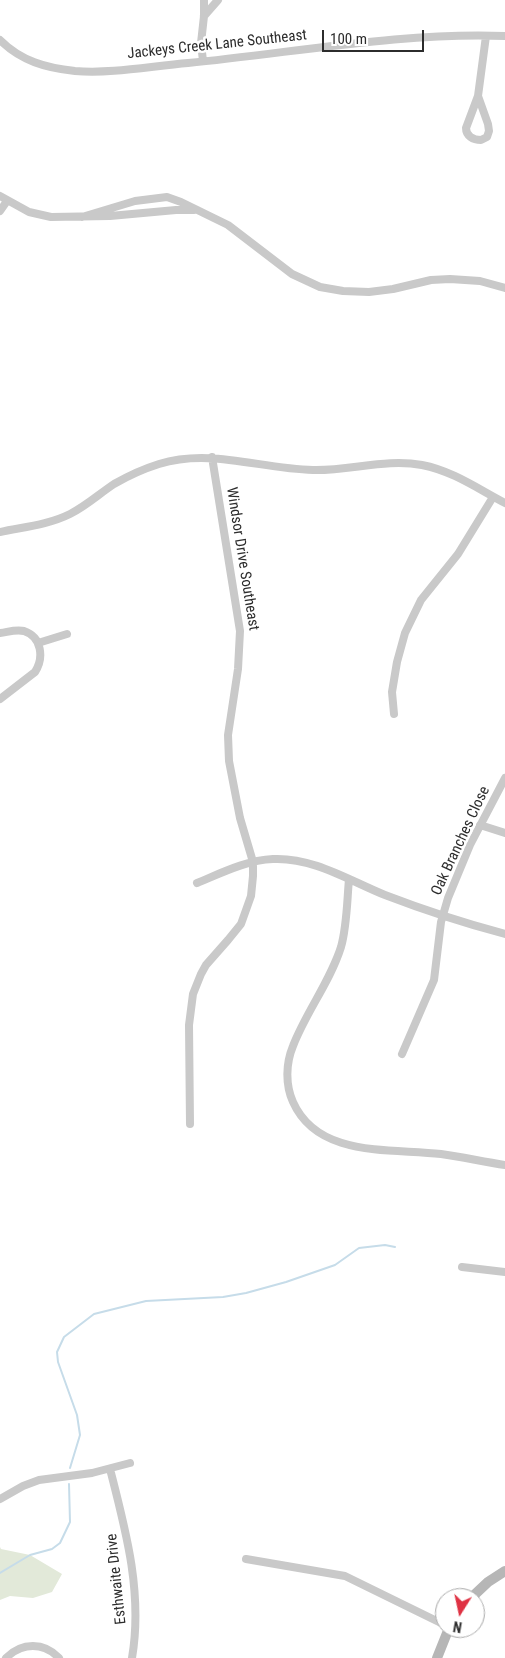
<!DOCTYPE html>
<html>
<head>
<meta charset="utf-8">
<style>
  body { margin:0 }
  #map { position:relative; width:505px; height:1658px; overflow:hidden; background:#fff; font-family:"Roboto Condensed",sans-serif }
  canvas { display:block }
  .north { position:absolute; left:435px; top:1588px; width:50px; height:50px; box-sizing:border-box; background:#fff; border:1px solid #ababab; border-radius:50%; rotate:190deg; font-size:14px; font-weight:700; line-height:20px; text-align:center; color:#2c2c2c }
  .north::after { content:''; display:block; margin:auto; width:18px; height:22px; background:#df3243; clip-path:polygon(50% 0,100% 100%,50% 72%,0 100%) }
  .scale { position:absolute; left:322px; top:30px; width:102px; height:22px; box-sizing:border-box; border:2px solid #2c2c2c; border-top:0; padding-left:6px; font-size:15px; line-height:18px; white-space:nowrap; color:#2c2c2c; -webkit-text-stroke:4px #fff; paint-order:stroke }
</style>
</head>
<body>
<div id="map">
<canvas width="505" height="1658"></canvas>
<div class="north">N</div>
<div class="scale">100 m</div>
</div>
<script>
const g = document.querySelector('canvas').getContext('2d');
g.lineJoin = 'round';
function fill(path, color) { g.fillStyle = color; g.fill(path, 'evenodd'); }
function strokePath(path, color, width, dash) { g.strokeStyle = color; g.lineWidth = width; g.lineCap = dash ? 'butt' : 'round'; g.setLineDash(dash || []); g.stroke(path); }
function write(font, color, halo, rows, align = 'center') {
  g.font = font + ' "Roboto Condensed",sans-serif'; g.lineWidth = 5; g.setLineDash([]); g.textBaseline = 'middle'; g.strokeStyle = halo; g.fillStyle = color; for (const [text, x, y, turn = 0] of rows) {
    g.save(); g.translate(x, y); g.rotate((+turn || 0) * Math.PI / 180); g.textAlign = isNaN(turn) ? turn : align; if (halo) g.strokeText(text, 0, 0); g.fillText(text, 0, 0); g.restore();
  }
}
fill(new Path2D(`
  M 0,1547 L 1,1549 L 30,1555 L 62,1574 L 52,1592 L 33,1598 L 10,1596 L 0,1600 Z`), '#e2e9d9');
strokePath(new Path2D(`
  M 70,1468 L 80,1435 L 77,1415 L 58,1362 L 57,1352 L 64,1337 L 94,1314 L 146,1301 L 223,1297 L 246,1293 L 286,1282 L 335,1265 L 359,1248 L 385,1245 L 395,1247
  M 0,1573 L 30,1555 L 52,1549 L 60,1543 L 70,1522 L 69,1484`), '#c6dce9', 2);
strokePath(new Path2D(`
  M 204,16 L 218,0
  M 0,40 C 21,61 46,68 75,71 C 112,74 151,66 188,63 C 293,53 399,32 505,36
  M 203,61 L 201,43 L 204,16 L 204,0
  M 478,96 L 488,124 L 489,131 L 487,137 L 481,140 C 473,140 466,136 466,128 L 478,96 L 486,36
  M 0,196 L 29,212 L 51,217 L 110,216 L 176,210 L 194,210
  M 0,211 L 7,201
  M 82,217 L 135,201 L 167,197 L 181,202 L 228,225 L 292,274 L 320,287 L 343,291 L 369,292 L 393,289 L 431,280 L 450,279 L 480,281 L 505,288
  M 0,532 C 23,527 48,525 70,514 C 86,506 99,494 114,484 C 128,476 143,469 159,464 C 211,448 260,469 313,470 C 350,471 386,458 422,465 C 453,471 478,489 505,503
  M 0,633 C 8,632 16,629 24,631 C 42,637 44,658 35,672 L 0,699
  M 38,643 L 67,634
  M 394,714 L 392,692 L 397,662 L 405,633 L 421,600 L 458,554 L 493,497
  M 480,825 L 505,833
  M 349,879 C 347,901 347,926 341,947 C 330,982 306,1012 293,1046 C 286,1063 285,1084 293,1102 C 318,1158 390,1148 441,1154 C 463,1157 484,1162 505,1165
  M 197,883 C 221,873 247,860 273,859 C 313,857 350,881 385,895 C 424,910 464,923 505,934
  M 402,1054 L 434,980 L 441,922 L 448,898 L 470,845 L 505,778
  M 190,1124 L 189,1025 L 193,994 L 201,974 L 206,965 L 228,940 L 241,924 L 251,896 L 253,876 L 253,862 L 240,818 L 229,761 L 228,735 L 238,669 L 240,631 L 212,457
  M 462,1267 L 505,1272
  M 110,1469 C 126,1531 143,1594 132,1658
  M 0,1499 L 23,1486 L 39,1480 L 92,1473 L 130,1463
  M 246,1559 L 345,1576 L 445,1625
  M 6,1658 C 22,1642 44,1642 59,1658`), '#c9c9c9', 8);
strokePath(new Path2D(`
  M 471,1598 L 488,1582 L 505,1571
  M 437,1658 L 449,1628`), '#b6b6b6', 10);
write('15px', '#2c2c2c', '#fff', [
  ["Jackeys Creek Lane Southeast",217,45,-6],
  ["Windsor Drive Southeast",242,559,81],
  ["Oak Branches Close",461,841,-65],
  ["Esthwaite Drive",117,1579,-96]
]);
</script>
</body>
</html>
